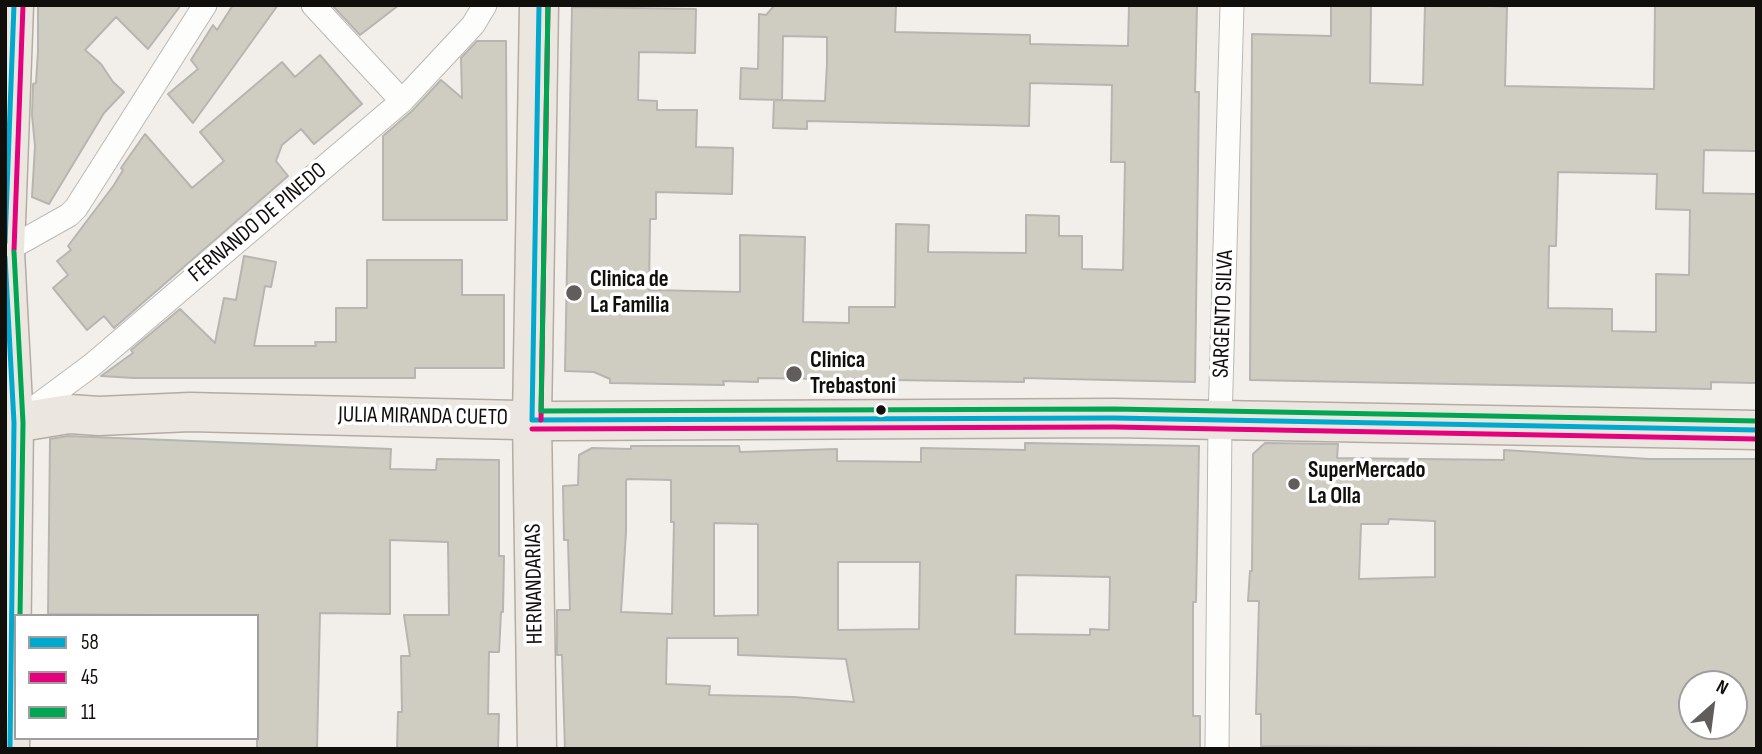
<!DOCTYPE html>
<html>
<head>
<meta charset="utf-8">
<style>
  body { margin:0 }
  #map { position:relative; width:1762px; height:754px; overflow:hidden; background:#f2efea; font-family:"Sofia Sans Condensed",sans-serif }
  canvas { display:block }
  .frame { position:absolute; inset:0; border:7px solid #110f0c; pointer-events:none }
  .legend { position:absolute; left:14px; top:614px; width:245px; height:126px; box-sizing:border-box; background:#fff; border:2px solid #a09f9e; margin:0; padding:9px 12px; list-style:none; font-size:21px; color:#110f0c }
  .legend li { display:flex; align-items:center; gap:14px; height:35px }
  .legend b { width:35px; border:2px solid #a09f9e }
  .north { position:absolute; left:1678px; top:670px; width:70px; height:70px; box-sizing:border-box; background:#fff; border:2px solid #a09f9e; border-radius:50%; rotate:28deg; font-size:19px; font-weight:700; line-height:28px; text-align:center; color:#110f0c }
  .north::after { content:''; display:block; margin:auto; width:24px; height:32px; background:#605d5a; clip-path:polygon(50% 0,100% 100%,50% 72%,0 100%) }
</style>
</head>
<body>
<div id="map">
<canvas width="1762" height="754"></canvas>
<div class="frame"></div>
<ul class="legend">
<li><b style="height:9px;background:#00a9ce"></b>58</li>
<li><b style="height:9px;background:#e5007d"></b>45</li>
<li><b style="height:9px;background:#00a651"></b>11</li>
</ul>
<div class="north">N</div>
</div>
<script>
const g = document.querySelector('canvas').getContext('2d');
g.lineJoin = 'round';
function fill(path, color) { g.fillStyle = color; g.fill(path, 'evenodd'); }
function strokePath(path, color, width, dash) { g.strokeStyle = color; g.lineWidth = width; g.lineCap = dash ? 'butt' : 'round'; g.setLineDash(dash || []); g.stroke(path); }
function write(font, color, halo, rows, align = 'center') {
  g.font = font + ' "Sofia Sans Condensed",sans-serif'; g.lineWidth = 7; g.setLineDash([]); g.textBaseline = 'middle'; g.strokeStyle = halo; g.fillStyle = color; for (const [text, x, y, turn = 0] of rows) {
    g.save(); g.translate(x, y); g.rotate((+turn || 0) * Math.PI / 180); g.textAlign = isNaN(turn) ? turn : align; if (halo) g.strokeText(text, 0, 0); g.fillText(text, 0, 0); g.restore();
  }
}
const building = new Path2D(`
  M 38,5 L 181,5 L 148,49 L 116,17 L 85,50 L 101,64 L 113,82 L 124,92 L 104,113 L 49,204 L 32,197 L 35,146 L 32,115 L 33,84 L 36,83 L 38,51 Z
  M 233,5 L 278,5 L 193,123 L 168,94 L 198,69 L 191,60 L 213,25 L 217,30 Z
  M 332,5 L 399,5 L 360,35 Z
  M 775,5 L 896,5 L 895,32 L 1030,35 L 1030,44 L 1128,46 L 1129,5 L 1197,5 L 1195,92 L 1199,92 L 1195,382 L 1024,378 L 1024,382 L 758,378 L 758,382 L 723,381 L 724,385 L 610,383 L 610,379 L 594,372 L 565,371 L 572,7 L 696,9 L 695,53 L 639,52 L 638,100 L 657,101 L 657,110 L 697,110 L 696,147 L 733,148 L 732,194 L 656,192 L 656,219 L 650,219 L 649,290 L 740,292 L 740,235 L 805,237 L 803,322 L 849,323 L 849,307 L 895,307 L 896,224 L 929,225 L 928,252 L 1026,253 L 1026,215 L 1059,216 L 1059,236 L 1082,236 L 1082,269 L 1123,270 L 1125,162 L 1111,162 L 1112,85 L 1030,83 L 1029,126 L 807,121 L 807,129 L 773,128 L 774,100 L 825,101 L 827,64 L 827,37 L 783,36 L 782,100 L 740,99 L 741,68 L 758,69 L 759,14 L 766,15 Z
  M 1331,5 L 1371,5 L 1370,83 L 1423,85 L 1425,5 L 1477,5 L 1507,7 L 1505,86 L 1654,89 L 1655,5 L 1757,5 L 1757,151 L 1704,150 L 1703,193 L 1757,194 L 1757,383 L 1711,382 L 1711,389 L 1250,380 L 1252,34 L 1331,36 ZM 1558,172 L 1657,174 L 1656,209 L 1690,210 L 1689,275 L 1656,274 L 1656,332 L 1612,331 L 1612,309 L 1548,308 L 1549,246 L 1556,246 Z
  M 477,41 L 506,41 L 507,220 L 383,220 L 383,136 L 412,111 L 441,80 L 462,98 L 461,58 Z
  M 320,55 L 362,104 L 314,144 L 301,129 L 282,145 L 276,161 L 288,176 L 114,328 L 104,316 L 87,330 L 53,288 L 68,275 L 57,261 L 71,250 L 68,246 L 114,185 L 123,170 L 121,168 L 145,134 L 192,188 L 224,161 L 200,132 L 282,62 L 295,77 Z
  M 244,256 L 276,262 L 271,287 L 265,286 L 254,346 L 316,346 L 315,342 L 336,342 L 336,308 L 367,308 L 367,260 L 462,260 L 462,295 L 504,295 L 504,368 L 415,368 L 415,378 L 134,378 L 101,376 L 133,353 L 131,350 L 180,309 L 215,343 L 224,298 L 236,300 Z
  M 68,436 L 391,449 L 390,469 L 436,470 L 437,459 L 499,460 L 499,556 L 504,556 L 503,612 L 501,612 L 499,652 L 489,652 L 488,714 L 499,714 L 498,749 L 397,749 L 398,712 L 402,712 L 401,656 L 410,656 L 404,615 L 449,615 L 448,542 L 390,540 L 390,614 L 320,613 L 317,749 L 257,749 L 257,616 L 48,614 L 50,439 Z
  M 1025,443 L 1199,446 L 1196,602 L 1193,602 L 1193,716 L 1200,716 L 1200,749 L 565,749 L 562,655 L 557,655 L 557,610 L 570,610 L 568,540 L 564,540 L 563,486 L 578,485 L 579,455 L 592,448 L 631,449 L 631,446 L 739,446 L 740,452 L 837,449 L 837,461 L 921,462 L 921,448 L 1025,450 ZM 627,479 L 671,480 L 671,522 L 674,522 L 672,614 L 621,612 L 626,532 L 626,481 ZM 714,523 L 758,524 L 758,615 L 714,616 ZM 838,562 L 920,562 L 919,629 L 838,630 ZM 1016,575 L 1110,577 L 1109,630 L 1090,629 L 1090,635 L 1015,634 ZM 667,638 L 738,638 L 738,655 L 846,659 L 854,702 L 794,697 L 709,695 L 710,686 L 666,684 Z
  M 1265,443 L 1338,444 L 1337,458 L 1504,460 L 1504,450 L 1649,459 L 1757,459 L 1757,749 L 1261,746 L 1261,714 L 1256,714 L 1259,601 L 1248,601 L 1250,571 L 1252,571 L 1253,454 ZM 1389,519 L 1435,521 L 1435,577 L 1359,579 L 1361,524 L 1388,524 ZM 1692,684 L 1734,684 L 1734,726 L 1692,726 Z`);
fill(building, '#cfcdc1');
strokePath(building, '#b7b5b1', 2);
const minor = new Path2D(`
  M 313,5 L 402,101
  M 5,251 L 69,215 L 76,208 L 205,5
  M 22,417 L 92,365 L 402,101 L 473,25 L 485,5
  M 1217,749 L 1220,421 L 1232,5`);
const trunk = new Path2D(`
  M 5,250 L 14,5
  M 5,252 L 14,423 L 10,749
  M 14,423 L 69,414 L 99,416 L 190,412 L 558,421 L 1114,418 L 1757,430
  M 537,749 L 532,420 L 539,5`);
strokePath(minor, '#bab9b5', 25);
strokePath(trunk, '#b4aca3', 41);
strokePath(minor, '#fdfdfc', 23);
strokePath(trunk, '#ece6e0', 38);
strokePath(new Path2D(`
  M 5,243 L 14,5
  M 5,257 L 14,423 L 10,749
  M 532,420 L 1114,418 L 1757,430
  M 532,420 L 539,5`), '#00a9ce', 5);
strokePath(new Path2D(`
  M 14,250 L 23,5
  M 541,420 L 548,5
  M 532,429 L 1114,427 L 1757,439`), '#e5007d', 5);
strokePath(new Path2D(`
  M 548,5 L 541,411 L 1114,409 L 1757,421
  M 14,252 L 23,423 L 20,616`), '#00a651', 5);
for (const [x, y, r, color] of [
  [574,293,9,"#605d5a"],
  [794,374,9,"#605d5a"],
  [881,410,6,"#110f0c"],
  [1294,484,7,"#605d5a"]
]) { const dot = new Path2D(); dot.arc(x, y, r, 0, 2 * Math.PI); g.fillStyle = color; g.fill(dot); strokePath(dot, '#fff', 2.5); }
write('23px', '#110f0c', '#fff', [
  ["FERNANDO DE PINEDO",258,223,-40],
  ["SARGENTO SILVA",1224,314,-88],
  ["JULIA MIRANDA CUETO",423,417,1],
  ["HERNANDARIAS",535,584,-91]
]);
write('bold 23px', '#110f0c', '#fff', [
  ["Clinica de",590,280],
  ["La Familia",590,306],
  ["Clinica",810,361],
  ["Trebastoni",810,387],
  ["SuperMercado",1308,471],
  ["La Olla",1308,497]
], 'left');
</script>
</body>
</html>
